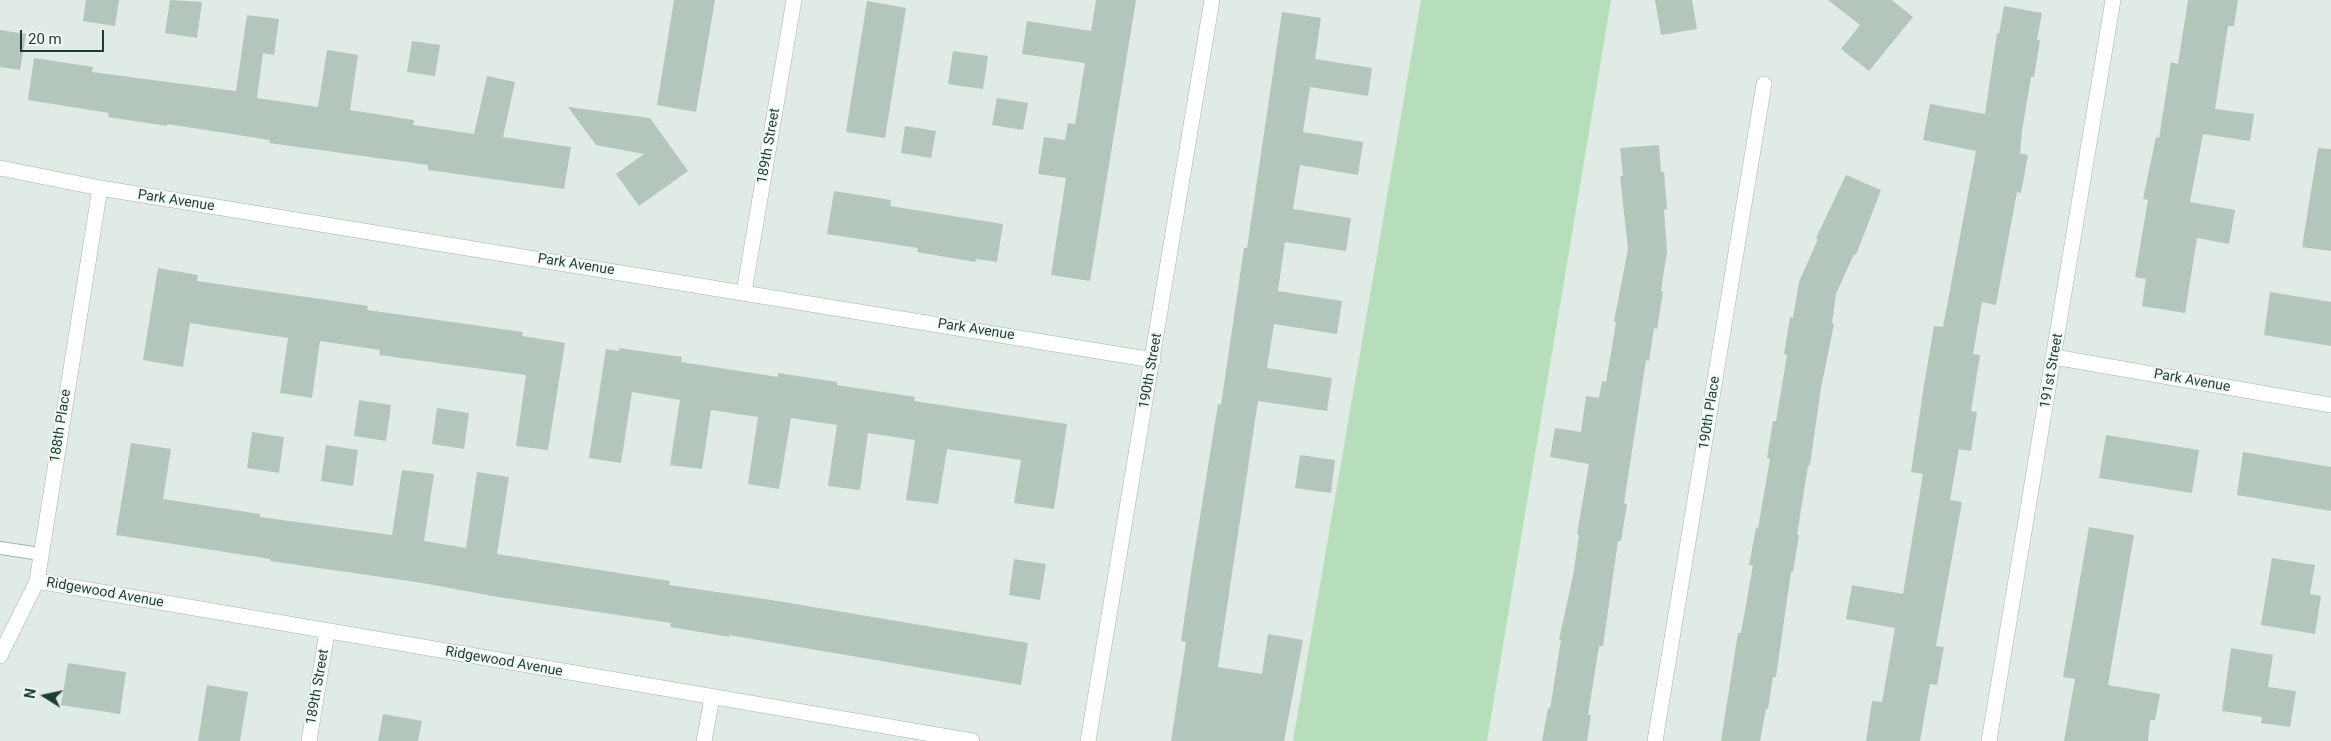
<!DOCTYPE html>
<html>
<head>
<meta charset="utf-8">
<style>
  body { margin:0 }
  #map { position:relative; width:2331px; height:741px; overflow:hidden; background:#dfebe4; font-family:Roboto,sans-serif }
  canvas { display:block }
  .north { position:absolute; left:20px; top:671px; width:50px; height:50px; -webkit-text-stroke:4px #f0f8f2; paint-order:stroke; rotate:280deg; font-size:14px; font-weight:700; line-height:20px; text-align:center; color:#1f3c30 }
  .north::after { content:''; display:block; margin:auto; width:18px; height:22px; background:#1f3c30; clip-path:polygon(50% 0,100% 100%,50% 72%,0 100%) }
  .scale { position:absolute; left:20px; top:30px; width:84px; height:22px; box-sizing:border-box; border:2px solid #1f3c30; border-top:0; padding-left:6px; font-size:15px; line-height:18px; white-space:nowrap; color:#1f3c30; -webkit-text-stroke:4px #f0f8f2; paint-order:stroke }
</style>
</head>
<body>
<div id="map">
<canvas width="2331" height="741"></canvas>
<div class="north">N</div>
<div class="scale">20 m</div>
</div>
<script>
const g = document.querySelector('canvas').getContext('2d');
g.lineJoin = 'round';
function fill(path, color) { g.fillStyle = color; g.fill(path, 'evenodd'); }
function strokePath(path, color, width, dash) { g.strokeStyle = color; g.lineWidth = width; g.lineCap = dash ? 'butt' : 'round'; g.setLineDash(dash || []); g.stroke(path); }
function write(font, color, halo, rows, align = 'center') {
  g.font = font + ' Roboto,sans-serif'; g.lineWidth = 4; g.setLineDash([]); g.textBaseline = 'middle'; g.strokeStyle = halo; g.fillStyle = color; for (const [text, x, y, turn = 0] of rows) {
    g.save(); g.translate(x, y); g.rotate((+turn || 0) * Math.PI / 180); g.textAlign = isNaN(turn) ? turn : align; if (halo) g.strokeText(text, 0, 0); g.fillText(text, 0, 0); g.restore();
  }
}
fill(new Path2D(`
  M 1421,0 L 1611,0 L 1487,741 L 1293,741 Z`), '#b7debb');
fill(new Path2D(`
  M 86,0 L 119,0 L 115,26 L 83,21 Z
  M 170,0 L 202,2 L 197,38 L 165,33 Z
  M 674,0 L 715,0 L 696,112 L 657,105 Z
  M 1096,0 L 1136,0 L 1090,281 L 1051,275 L 1066,178 L 1038,174 L 1044,137 L 1065,140 L 1068,123 L 1075,124 L 1085,63 L 1022,54 L 1027,21 L 1091,31 Z
  M 1655,0 L 1692,0 L 1697,29 L 1661,35 Z
  M 1828,0 L 1892,0 L 1913,17 L 1869,71 L 1841,49 L 1860,25 Z
  M 2188,0 L 2238,0 L 2234,26 L 2228,26 L 2215,109 L 2254,114 L 2250,141 L 2203,134 L 2190,202 L 2235,210 L 2229,244 L 2197,238 L 2185,313 L 2142,306 L 2146,279 L 2135,277 L 2148,200 L 2143,199 L 2156,137 L 2159,138 L 2171,62 L 2178,64 Z
  M 867,1 L 906,8 L 885,138 L 846,132 Z
  M 2004,6 L 2042,13 L 2037,40 L 2040,40 L 2034,77 L 2031,77 L 2022,131 L 2020,153 L 2028,155 L 2021,193 L 2017,192 L 1996,305 L 1982,302 L 1973,354 L 1980,355 L 1971,411 L 1977,412 L 1971,451 L 1959,449 L 1950,500 L 1962,502 L 1936,646 L 1944,647 L 1937,685 L 1930,684 L 1920,741 L 1866,741 L 1872,701 L 1882,702 L 1895,628 L 1846,619 L 1852,585 L 1903,594 L 1923,474 L 1911,472 L 1924,385 L 1934,326 L 1943,327 L 1976,151 L 1923,140 L 1930,104 L 1985,114 L 1997,33 L 1999,34 Z
  M 1282,12 L 1321,18 L 1315,59 L 1372,68 L 1368,96 L 1310,87 L 1303,132 L 1363,142 L 1358,175 L 1300,165 L 1293,209 L 1351,218 L 1346,251 L 1285,242 L 1278,291 L 1342,301 L 1337,334 L 1274,324 L 1267,368 L 1332,378 L 1327,411 L 1258,401 L 1218,667 L 1262,674 L 1268,634 L 1303,640 L 1284,741 L 1171,741 L 1186,642 L 1181,641 L 1192,567 L 1218,404 L 1221,405 L 1244,248 L 1247,248 Z
  M 247,15 L 279,19 L 274,55 L 263,53 L 257,98 L 318,107 L 327,50 L 358,55 L 350,110 L 414,120 L 413,125 L 474,134 L 487,76 L 515,82 L 503,137 L 571,147 L 564,189 L 428,170 L 428,165 L 269,143 L 270,140 L 167,124 L 167,126 L 108,117 L 109,113 L 28,100 L 34,58 L 93,67 L 92,72 L 236,91 Z
  M 0,30 L 26,34 L 20,70 L 0,67 Z
  M 412,41 L 440,45 L 435,76 L 407,72 Z
  M 953,51 L 988,56 L 983,89 L 948,84 Z
  M 997,98 L 1028,103 L 1023,130 L 992,125 Z
  M 568,107 L 650,118 L 688,171 L 639,206 L 616,174 L 644,154 L 596,145 Z
  M 905,126 L 936,131 L 931,158 L 901,153 Z
  M 1659,145 L 1661,172 L 1664,172 L 1667,209 L 1664,210 L 1667,251 L 1661,291 L 1663,292 L 1657,329 L 1654,328 L 1649,361 L 1646,360 L 1624,503 L 1627,504 L 1621,541 L 1618,541 L 1603,646 L 1599,646 L 1588,715 L 1591,715 L 1587,741 L 1542,741 L 1548,708 L 1550,709 L 1561,640 L 1559,639 L 1573,576 L 1579,535 L 1577,534 L 1589,464 L 1550,457 L 1555,428 L 1581,432 L 1586,396 L 1599,398 L 1602,381 L 1606,382 L 1616,323 L 1614,321 L 1628,249 L 1620,176 L 1623,176 L 1620,148 Z
  M 2318,148 L 2331,149 L 2331,251 L 2302,247 Z
  M 1846,175 L 1881,190 L 1856,255 L 1854,254 L 1836,294 L 1832,323 L 1834,324 L 1821,388 L 1810,465 L 1808,466 L 1797,535 L 1799,535 L 1793,572 L 1791,572 L 1776,677 L 1773,677 L 1768,709 L 1766,709 L 1760,741 L 1721,741 L 1738,633 L 1741,633 L 1753,565 L 1749,565 L 1756,528 L 1758,528 L 1770,459 L 1767,458 L 1773,421 L 1776,421 L 1787,355 L 1784,354 L 1790,317 L 1793,318 L 1799,282 L 1818,239 L 1816,238 Z
  M 834,191 L 891,200 L 890,206 L 1003,224 L 997,262 L 976,259 L 975,262 L 917,252 L 918,248 L 827,234 Z
  M 158,268 L 198,275 L 197,281 L 368,306 L 367,310 L 523,332 L 522,336 L 565,343 L 548,450 L 516,446 L 526,375 L 379,355 L 380,350 L 320,341 L 312,398 L 280,393 L 288,338 L 190,323 L 183,367 L 143,360 Z
  M 2270,292 L 2331,302 L 2331,346 L 2264,335 Z
  M 619,348 L 682,357 L 681,362 L 778,377 L 778,373 L 837,382 L 837,385 L 915,397 L 914,401 L 1067,424 L 1054,509 L 1014,503 L 1021,460 L 947,449 L 938,504 L 906,500 L 915,440 L 868,433 L 860,490 L 828,486 L 837,425 L 791,418 L 779,489 L 748,484 L 758,417 L 711,410 L 702,469 L 670,465 L 680,400 L 632,392 L 621,463 L 589,458 L 606,349 L 619,351 Z
  M 359,400 L 391,405 L 386,441 L 354,436 Z
  M 437,408 L 469,413 L 464,449 L 432,444 Z
  M 252,432 L 284,437 L 279,473 L 247,468 Z
  M 2106,435 L 2199,450 L 2192,493 L 2099,478 Z
  M 131,443 L 171,449 L 163,499 L 260,514 L 260,517 L 392,535 L 402,470 L 434,474 L 424,541 L 466,548 L 477,472 L 509,477 L 497,554 L 670,581 L 669,585 L 771,600 L 1028,643 L 1021,685 L 729,635 L 729,637 L 670,627 L 671,623 L 498,597 L 423,583 L 270,561 L 270,559 L 116,535 Z
  M 326,445 L 358,450 L 353,486 L 321,481 Z
  M 2243,452 L 2331,467 L 2331,511 L 2237,495 Z
  M 1300,455 L 1335,460 L 1331,493 L 1295,488 Z
  M 2089,527 L 2134,535 L 2108,685 L 2160,694 L 2155,720 L 2150,720 L 2148,741 L 2064,741 L 2075,679 L 2063,677 Z
  M 2272,558 L 2315,565 L 2310,594 L 2321,596 L 2315,634 L 2261,625 Z
  M 1014,559 L 1046,564 L 1040,600 L 1009,595 Z
  M 2231,648 L 2273,655 L 2268,687 L 2296,691 L 2290,727 L 2261,723 L 2262,717 L 2222,711 Z
  M 68,663 L 126,672 L 120,714 L 61,705 Z
  M 207,685 L 248,692 L 240,741 L 198,741 Z
  M 383,714 L 422,721 L 418,741 L 378,741 Z`), '#b4c6bc');
const lane = new Path2D(`
  M 0,548 L 40,554`);
const street = new Path2D(`
  M 0,168 L 100,188 L 1153,360
  M 744,292 L 794,0
  M 2054,357 L 2331,405
  M 37,581 L 972,741
  M 0,656 L 37,581 L 100,188
  M 309,741 L 327,632
  M 704,741 L 712,698
  M 1088,741 L 1212,0
  M 1655,741 L 1764,84
  M 1989,741 L 2113,0`);
strokePath(lane, '#a2b3aa', 14);
strokePath(street, '#a2b3aa', 16);
strokePath(lane, '#fff', 12);
strokePath(street, '#fff', 15);
write('14px', '#1f3c30', '#f0f8f2', [
  ["189th Street",769,146,-80],
  ["Park Avenue",176,201,9],
  ["Park Avenue",576,265,9],
  ["Park Avenue",976,330,9],
  ["190th Street",1151,371,-80],
  ["191st Street",2052,371,-80],
  ["Park Avenue",2192,381,10],
  ["190th Place",1710,413,-81],
  ["188th Place",61,426,-81],
  ["Ridgewood Avenue",105,593,10],
  ["Ridgewood Avenue",504,662,10],
  ["189th Street",318,687,-80]
]);
</script>
</body>
</html>
